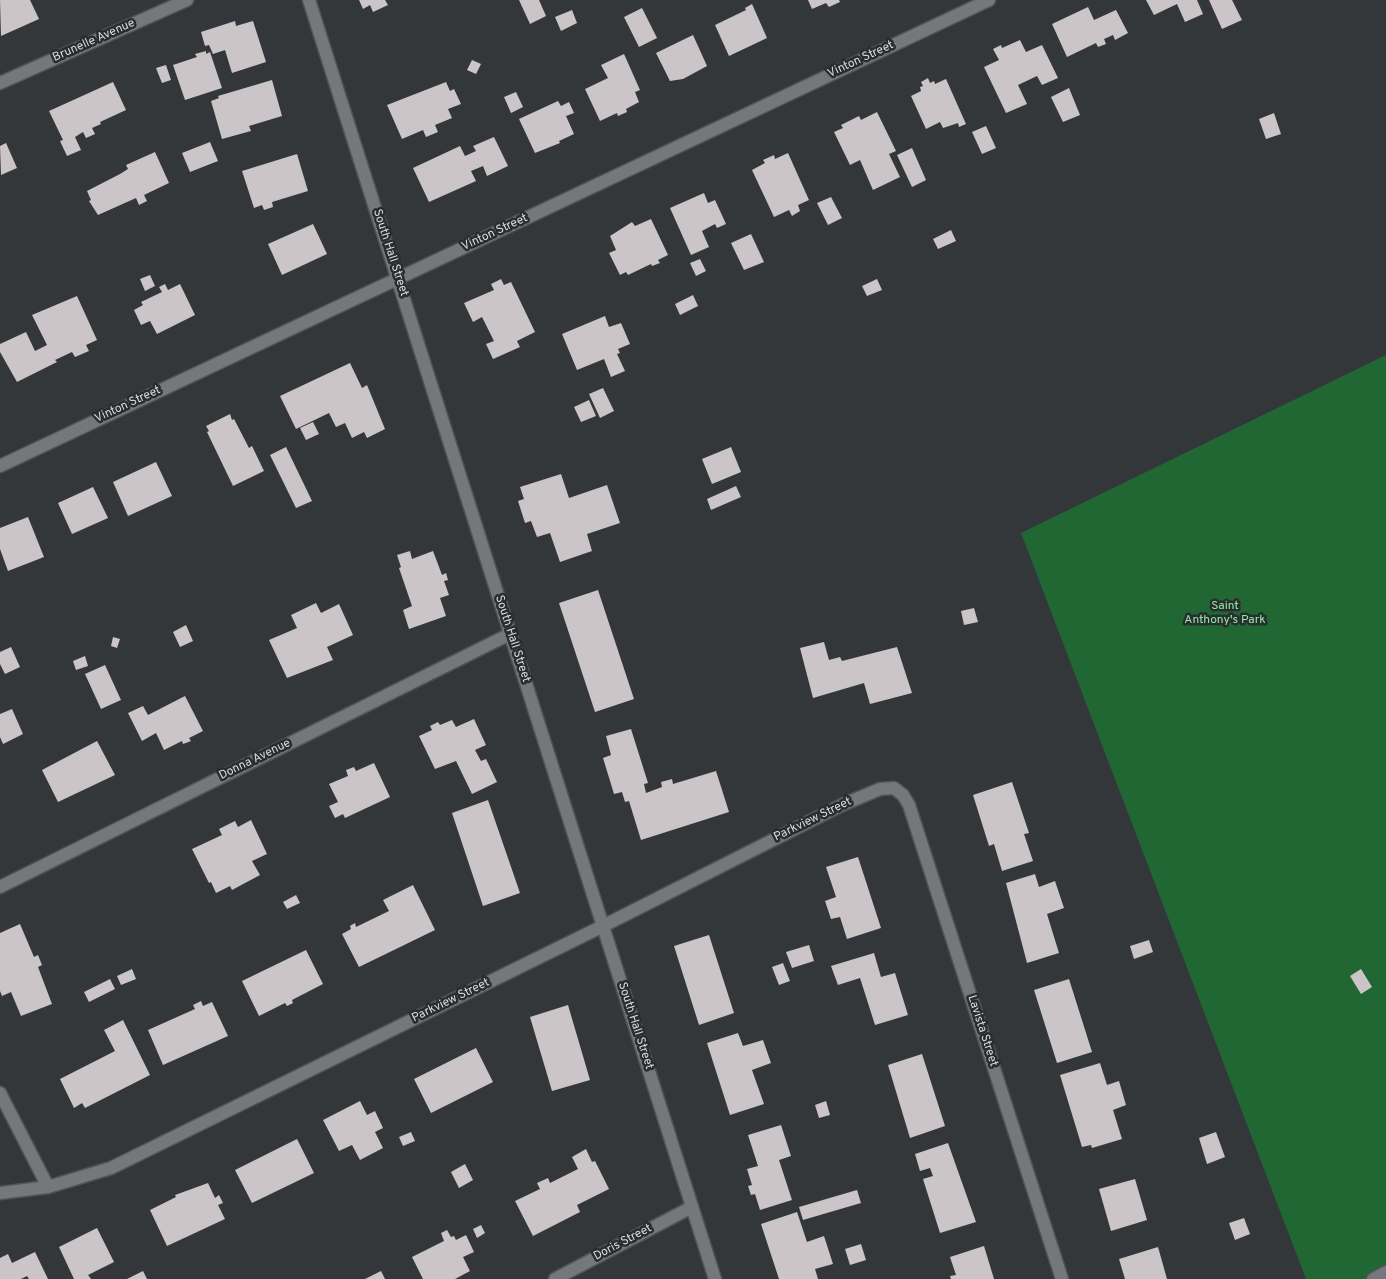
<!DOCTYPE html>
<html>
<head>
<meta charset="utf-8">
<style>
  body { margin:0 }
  canvas { display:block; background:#34373a }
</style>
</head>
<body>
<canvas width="1386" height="1279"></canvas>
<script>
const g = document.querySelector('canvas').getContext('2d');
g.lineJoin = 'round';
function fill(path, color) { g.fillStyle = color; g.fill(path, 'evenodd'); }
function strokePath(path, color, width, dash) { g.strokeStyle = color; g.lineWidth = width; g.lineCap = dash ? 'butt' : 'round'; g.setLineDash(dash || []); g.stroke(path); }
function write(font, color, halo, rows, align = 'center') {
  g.font = font + ' Overpass,sans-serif'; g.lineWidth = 5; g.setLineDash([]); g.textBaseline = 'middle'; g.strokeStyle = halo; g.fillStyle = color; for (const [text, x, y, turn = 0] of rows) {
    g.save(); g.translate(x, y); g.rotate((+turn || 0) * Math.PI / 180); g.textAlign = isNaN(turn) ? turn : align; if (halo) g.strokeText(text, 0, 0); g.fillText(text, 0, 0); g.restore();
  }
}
fill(new Path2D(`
  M 1386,355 L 1386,1272 L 1373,1279 L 1306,1279 L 1021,533 Z`), '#206734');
fill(new Path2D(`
  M 0,0 L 30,0 L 39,19 L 1,36 Z
  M 359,0 L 385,0 L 388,5 L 373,12 L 370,5 L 363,9 Z
  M 519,0 L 539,0 L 546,16 L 530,24 Z
  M 808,0 L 839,0 L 840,2 L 829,7 L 826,3 L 812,9 Z
  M 1146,0 L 1197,0 L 1203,14 L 1185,22 L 1177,4 L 1154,15 Z
  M 1209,0 L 1232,0 L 1242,20 L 1222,29 Z
  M 752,4 L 767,38 L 729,56 L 715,25 L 746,10 L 745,8 Z
  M 1088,7 L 1094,20 L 1116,10 L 1128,33 L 1115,40 L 1113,35 L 1104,39 L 1106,44 L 1098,47 L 1096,43 L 1067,57 L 1052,24 Z
  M 642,8 L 657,38 L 639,47 L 624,17 Z
  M 572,10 L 577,23 L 561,31 L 555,17 Z
  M 235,21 L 236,26 L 253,21 L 266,62 L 232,73 L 225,50 L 213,54 L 209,45 L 205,46 L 201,32 Z
  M 693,35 L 707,66 L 683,79 L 670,81 L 656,53 Z
  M 1020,40 L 1026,52 L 1042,45 L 1058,78 L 1042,85 L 1037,76 L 1018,85 L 1027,104 L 1006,113 L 984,67 L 999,60 L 993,49 L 1001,45 L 1002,48 Z
  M 206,51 L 206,54 L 210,52 L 222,88 L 185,100 L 173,65 L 197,57 L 195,54 Z
  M 624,54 L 640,90 L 635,92 L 639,102 L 626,109 L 627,112 L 618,116 L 617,113 L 600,121 L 585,89 L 608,78 L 601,65 Z
  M 472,60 L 481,64 L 476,74 L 467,70 Z
  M 166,65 L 171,80 L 162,83 L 156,68 Z
  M 928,78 L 930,83 L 934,81 L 935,84 L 946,79 L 966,124 L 959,127 L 958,123 L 943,128 L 940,122 L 926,129 L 911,96 L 921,91 L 920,87 L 923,86 L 921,82 Z
  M 272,80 L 282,116 L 249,126 L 251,131 L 222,139 L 211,101 L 219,98 L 218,96 Z
  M 113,82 L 126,110 L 100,122 L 101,124 L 92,128 L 95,134 L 86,138 L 83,132 L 75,137 L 81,150 L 67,156 L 60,141 L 63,140 L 49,111 Z
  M 446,82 L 450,91 L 454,89 L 461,104 L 448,109 L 452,118 L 435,125 L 438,132 L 426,137 L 423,130 L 402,139 L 387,105 Z
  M 1069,88 L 1080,115 L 1063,122 L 1051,97 Z
  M 516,92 L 523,107 L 511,113 L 504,97 Z
  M 558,101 L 561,106 L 569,102 L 574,113 L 566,116 L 574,134 L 559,141 L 560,143 L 535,153 L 519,119 Z
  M 877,112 L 896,151 L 889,154 L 900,177 L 873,190 L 860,160 L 850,165 L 834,132 L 843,128 L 841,125 L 859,116 L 861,120 Z
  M 1274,113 L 1281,134 L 1266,139 L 1259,119 Z
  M 986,126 L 996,148 L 982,154 L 972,132 Z
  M 494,137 L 508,166 L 487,176 L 483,166 L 471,171 L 476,181 L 429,202 L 413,168 L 460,146 L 465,156 L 476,151 L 473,146 Z
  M 210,142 L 218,161 L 190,172 L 182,153 Z
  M 6,143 L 17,168 L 1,175 L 0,146 Z
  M 912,148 L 926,180 L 912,187 L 897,155 Z
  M 155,152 L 169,183 L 144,195 L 147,201 L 139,205 L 136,198 L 98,215 L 89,201 L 91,200 L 87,191 L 120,174 L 128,169 L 126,165 Z
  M 788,153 L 809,200 L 798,205 L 800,211 L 792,216 L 789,210 L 774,217 L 752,170 L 765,163 L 763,160 L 774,155 L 775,159 Z
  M 297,154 L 308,191 L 272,202 L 273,207 L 264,210 L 262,205 L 254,208 L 242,171 Z
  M 704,193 L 708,203 L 715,200 L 726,224 L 717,228 L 715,224 L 702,231 L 709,247 L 691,255 L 670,208 Z
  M 831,197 L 842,218 L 828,225 L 817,203 Z
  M 651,219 L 668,255 L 658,260 L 660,263 L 652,266 L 651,264 L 628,275 L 626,272 L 620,275 L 609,253 L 616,250 L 610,236 L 632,222 L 635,226 Z
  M 313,224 L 327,254 L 282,275 L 268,244 Z
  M 951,230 L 956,241 L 938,249 L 933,239 Z
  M 751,234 L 764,262 L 744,270 L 731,243 Z
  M 700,259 L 706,271 L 696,276 L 690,263 Z
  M 150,275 L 155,286 L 145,291 L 140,279 Z
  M 501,279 L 504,285 L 511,282 L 535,332 L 517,341 L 520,347 L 493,359 L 486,344 L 494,341 L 482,317 L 473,322 L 464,303 L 494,290 L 491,284 Z
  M 877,279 L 882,290 L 867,296 L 862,286 Z
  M 165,284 L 168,290 L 180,284 L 195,315 L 157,334 L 150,321 L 141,325 L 134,310 L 143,305 L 141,302 L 162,292 L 159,287 Z
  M 693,295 L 698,306 L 680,315 L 675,304 Z
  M 77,296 L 97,340 L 86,345 L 89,351 L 75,357 L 72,352 L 55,360 L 57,362 L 17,382 L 0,352 L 0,344 L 26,332 L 35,351 L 47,345 L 32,315 Z
  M 605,316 L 609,327 L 621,323 L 630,344 L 618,349 L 620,353 L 617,354 L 625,371 L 611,377 L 604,359 L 577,370 L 562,334 Z
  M 350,363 L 362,388 L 367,385 L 385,429 L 367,438 L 364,432 L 352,438 L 345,423 L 336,427 L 329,413 L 296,429 L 280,396 Z
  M 603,388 L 614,411 L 600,418 L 589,394 Z
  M 589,400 L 596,416 L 581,422 L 574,407 Z
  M 230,414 L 232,420 L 234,419 L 249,448 L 252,446 L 264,471 L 233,486 L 207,432 L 209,431 L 206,426 Z
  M 313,422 L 319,434 L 306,440 L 300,428 Z
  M 286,447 L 312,501 L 296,508 L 270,455 Z
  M 731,447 L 741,472 L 712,484 L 702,459 Z
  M 156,462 L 172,496 L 128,516 L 113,482 Z
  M 561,474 L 569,498 L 607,485 L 620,523 L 587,534 L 592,551 L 560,562 L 550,533 L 537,537 L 531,521 L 525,523 L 518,501 L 524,499 L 520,487 Z
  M 736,486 L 741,497 L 711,510 L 707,499 Z
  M 93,487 L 108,518 L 72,534 L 58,503 Z
  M 28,517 L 44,557 L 8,571 L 0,549 L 0,528 Z
  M 410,551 L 412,559 L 433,551 L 442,575 L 446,573 L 448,580 L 444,581 L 449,595 L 440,598 L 446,616 L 409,629 L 403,610 L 412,606 L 399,568 L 401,567 L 397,555 Z
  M 598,590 L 634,699 L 595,712 L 559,603 Z
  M 316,603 L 321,613 L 339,604 L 353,635 L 327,647 L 333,660 L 287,678 L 269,640 L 297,628 L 291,615 Z
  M 974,608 L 978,622 L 964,625 L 961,611 Z
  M 186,625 L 193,641 L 180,647 L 173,632 Z
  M 113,637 L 120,639 L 117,648 L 111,646 Z
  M 824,642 L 829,660 L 840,657 L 842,661 L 897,647 L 912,693 L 870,704 L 864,683 L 813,698 L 800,648 Z
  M 11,647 L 20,667 L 5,674 L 0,664 L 0,652 Z
  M 85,656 L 88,666 L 76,670 L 73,661 Z
  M 105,665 L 121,700 L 101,709 L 85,674 Z
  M 185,696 L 203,731 L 189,738 L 191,741 L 183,744 L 182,741 L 164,750 L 156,733 L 142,741 L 128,713 L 143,706 L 148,715 Z
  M 12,709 L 23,734 L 3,744 L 0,737 L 0,714 Z
  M 474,719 L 486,745 L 475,750 L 481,761 L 486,759 L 497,782 L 472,794 L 456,761 L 435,769 L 419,736 L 432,730 L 430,726 L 438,722 L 440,725 L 452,720 L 456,727 Z
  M 631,729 L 648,783 L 644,784 L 646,793 L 662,787 L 661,782 L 672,779 L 673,784 L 716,771 L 729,812 L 641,840 L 629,801 L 625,802 L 622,792 L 614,794 L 603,758 L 611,755 L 606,736 Z
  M 97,741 L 115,775 L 58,802 L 42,770 Z
  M 374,763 L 390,797 L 345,818 L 343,814 L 335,818 L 329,806 L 338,802 L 329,784 L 348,776 L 346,770 L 354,767 L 356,771 Z
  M 1012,782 L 1029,833 L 1024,834 L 1033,861 L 1002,871 L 994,844 L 989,846 L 973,795 Z
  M 488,800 L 520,893 L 483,906 L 452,813 Z
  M 251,820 L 267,854 L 252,861 L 260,875 L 232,890 L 230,886 L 216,893 L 211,882 L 209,883 L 192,849 L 222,835 L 219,829 L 235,821 L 238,827 Z
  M 858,857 L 881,928 L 847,939 L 840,917 L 831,919 L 825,901 L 836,897 L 826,867 Z
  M 1035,874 L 1039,887 L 1055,881 L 1064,908 L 1047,914 L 1059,953 L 1027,963 L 1006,883 Z
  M 413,885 L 435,930 L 359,967 L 342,934 L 351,929 L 350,926 L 355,923 L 356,927 L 389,911 L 383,900 Z
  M 296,895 L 300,903 L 287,909 L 283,902 Z
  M 20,924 L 34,957 L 38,955 L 42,965 L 38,967 L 52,1004 L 21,1016 L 11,992 L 2,996 L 0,991 L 0,933 Z
  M 709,935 L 734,1013 L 699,1025 L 674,946 Z
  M 1149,940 L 1153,952 L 1134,959 L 1130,946 Z
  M 809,945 L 814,961 L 792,968 L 786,952 Z
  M 306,950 L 323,984 L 292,1000 L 293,1003 L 287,1006 L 285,1003 L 259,1016 L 242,981 Z
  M 874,953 L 881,977 L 895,973 L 908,1015 L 875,1025 L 860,978 L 838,985 L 831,966 Z
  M 783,963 L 790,981 L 779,985 L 772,967 Z
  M 132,969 L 136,979 L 121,985 L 117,976 Z
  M 1361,969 L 1372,987 L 1361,994 L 1350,976 Z
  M 110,979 L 115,989 L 89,1002 L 84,992 Z
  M 1069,979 L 1092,1052 L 1057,1063 L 1034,990 Z
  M 201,1001 L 203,1006 L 212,1002 L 228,1036 L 163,1065 L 148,1030 L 195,1009 L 193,1005 Z
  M 568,1005 L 590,1080 L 552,1091 L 530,1017 Z
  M 123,1020 L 150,1075 L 85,1108 L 82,1103 L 74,1108 L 60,1079 L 115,1051 L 104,1030 Z
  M 738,1033 L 743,1046 L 763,1040 L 771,1063 L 752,1070 L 764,1104 L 730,1115 L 707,1043 Z
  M 476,1048 L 493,1082 L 431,1113 L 414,1079 Z
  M 922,1054 L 945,1126 L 910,1138 L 888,1065 Z
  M 1100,1063 L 1107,1085 L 1119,1081 L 1126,1105 L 1113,1110 L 1122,1139 L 1092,1148 L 1091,1145 L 1082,1147 L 1060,1075 Z
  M 360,1101 L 367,1115 L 375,1111 L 383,1128 L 375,1132 L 383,1148 L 360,1160 L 352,1145 L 339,1151 L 323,1120 Z
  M 826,1101 L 830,1115 L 819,1118 L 815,1105 Z
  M 781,1125 L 791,1156 L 779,1160 L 792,1200 L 760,1210 L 755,1194 L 751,1195 L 748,1186 L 752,1185 L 747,1169 L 758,1166 L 748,1135 Z
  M 411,1132 L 415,1141 L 403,1146 L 399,1137 Z
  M 1216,1132 L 1225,1157 L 1207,1164 L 1199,1138 Z
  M 297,1139 L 314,1173 L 252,1203 L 235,1170 Z
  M 948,1143 L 976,1222 L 940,1233 L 923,1179 L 933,1176 L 930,1168 L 920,1171 L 915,1154 Z
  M 586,1149 L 592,1162 L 595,1161 L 609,1189 L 577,1205 L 580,1212 L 533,1236 L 515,1201 L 540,1189 L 537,1183 L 548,1178 L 550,1183 L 578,1169 L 572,1157 Z
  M 465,1164 L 473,1180 L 459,1188 L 451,1172 Z
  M 1135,1179 L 1147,1220 L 1111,1231 L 1099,1189 Z
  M 208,1183 L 215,1198 L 219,1195 L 223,1203 L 218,1205 L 225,1219 L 167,1246 L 150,1210 L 176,1197 L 175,1195 Z
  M 857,1190 L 861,1203 L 803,1220 L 799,1207 Z
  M 797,1212 L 807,1242 L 824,1236 L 833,1264 L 815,1269 L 818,1279 L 779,1279 L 761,1224 Z
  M 1244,1218 L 1250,1234 L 1235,1240 L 1229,1223 Z
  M 481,1225 L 485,1233 L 477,1238 L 473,1229 Z
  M 97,1228 L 114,1262 L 88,1275 L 91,1279 L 74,1279 L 59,1247 Z
  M 447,1230 L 451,1237 L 454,1236 L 456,1240 L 466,1235 L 474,1252 L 463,1257 L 470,1271 L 455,1279 L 423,1279 L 412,1257 L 444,1241 L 441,1233 Z
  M 861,1244 L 866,1260 L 850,1265 L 845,1249 Z
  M 984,1246 L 994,1279 L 951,1279 L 950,1276 L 956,1275 L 950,1257 Z
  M 1158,1247 L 1167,1279 L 1125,1279 L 1119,1259 Z
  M 35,1252 L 48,1279 L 29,1279 L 27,1276 L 21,1279 L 0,1279 L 0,1258 L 8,1254 L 12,1263 Z
  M 143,1271 L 147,1279 L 127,1279 Z
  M 381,1271 L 385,1279 L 365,1279 Z`), '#cbc5c7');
const street = new Path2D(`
  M 309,0 L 715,1279
  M 0,83 L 187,0
  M 0,466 L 989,0
  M 0,887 L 510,634
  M 0,1093 L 48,1187
  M 0,1193 L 48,1187 L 111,1168 L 603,926 L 842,805 L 880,789 L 894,788 L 903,795 L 909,805 L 1062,1279
  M 555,1279 L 692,1207
  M 1373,1279 L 1386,1272`);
strokePath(street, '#515356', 15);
strokePath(street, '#74787b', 12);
write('12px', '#dadcde', '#2a2d30', [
  ["Brunelle Avenue",94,41,-24],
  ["Vinton Street",861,60,-25],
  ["Vinton Street",495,233,-25],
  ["South Hall Street",390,253,72],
  ["Vinton Street",128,405,-25],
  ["South Hall Street",512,639,72],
  ["Donna Avenue",255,760,-26],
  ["Parkview Street",813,820,-26],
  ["Parkview Street",451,1001,-26],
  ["South Hall Street",635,1026,72],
  ["Lavista Street",982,1031,72],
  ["Doris Street",623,1243,-28]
]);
write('12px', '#8eeca1', '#2a2d30', [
  ["Saint",1225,607],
  ["Anthony's Park",1225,621]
]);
</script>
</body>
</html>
